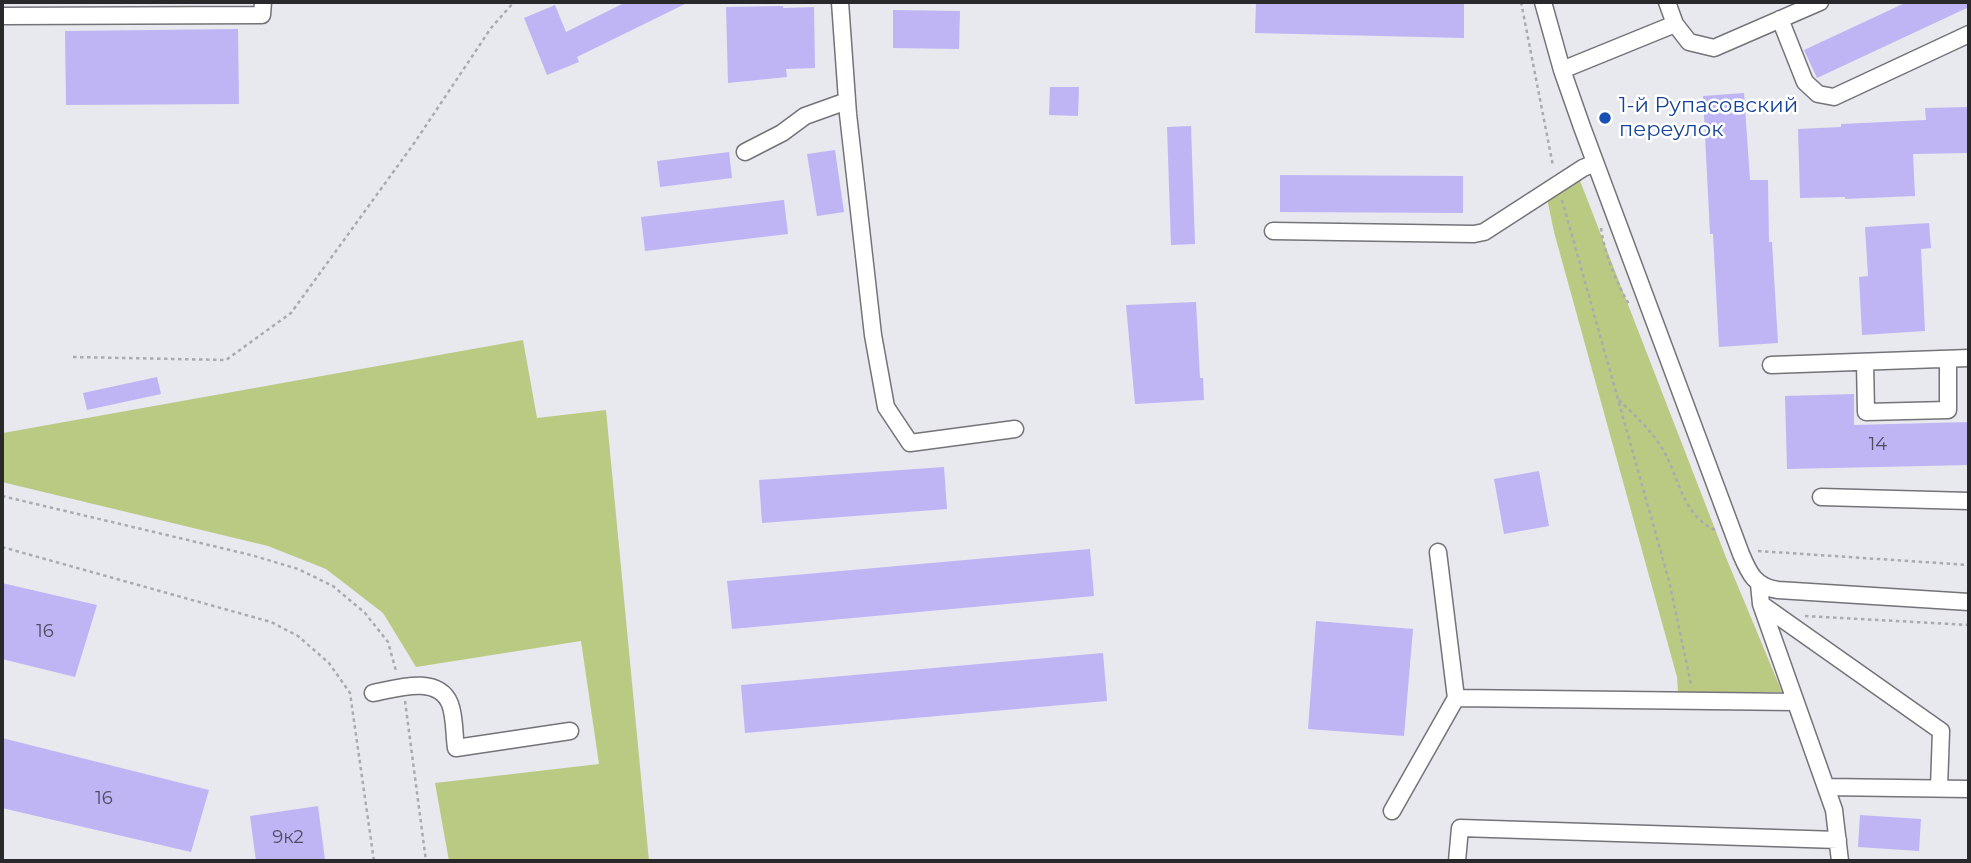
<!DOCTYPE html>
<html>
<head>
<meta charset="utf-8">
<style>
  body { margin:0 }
  #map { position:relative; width:1971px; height:863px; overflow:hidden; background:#e8e8ef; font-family:Montserrat,sans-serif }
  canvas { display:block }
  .frame { position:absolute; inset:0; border:4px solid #29292c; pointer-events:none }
</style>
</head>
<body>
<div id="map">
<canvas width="1971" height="863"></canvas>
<div class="frame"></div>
</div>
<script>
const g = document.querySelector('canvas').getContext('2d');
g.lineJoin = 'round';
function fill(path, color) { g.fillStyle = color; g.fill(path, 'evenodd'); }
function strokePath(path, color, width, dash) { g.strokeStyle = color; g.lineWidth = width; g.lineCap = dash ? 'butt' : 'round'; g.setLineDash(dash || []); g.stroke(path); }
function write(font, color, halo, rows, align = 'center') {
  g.font = font + ' Montserrat,sans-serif'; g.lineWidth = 5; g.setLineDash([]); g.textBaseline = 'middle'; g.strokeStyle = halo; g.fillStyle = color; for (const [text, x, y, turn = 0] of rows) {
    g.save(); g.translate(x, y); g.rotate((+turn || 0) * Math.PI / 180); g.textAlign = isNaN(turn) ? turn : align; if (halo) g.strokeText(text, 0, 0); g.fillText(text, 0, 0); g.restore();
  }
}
fill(new Path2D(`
  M 1579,178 L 1727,560 L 1782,692 L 1678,692 L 1677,677 L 1554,232 L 1547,198 Z
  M 523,340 L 537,418 L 606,410 L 649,861 L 449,861 L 435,783 L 599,764 L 581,641 L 416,667 L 383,613 L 326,569 L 268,546 L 2,482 L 3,433 Z`), '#baca82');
fill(new Path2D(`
  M 626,2 L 689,2 L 577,57 L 579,62 L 547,75 L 524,18 L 555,5 L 566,32 Z
  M 1256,2 L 1464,2 L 1464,38 L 1255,33 Z
  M 1907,2 L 1969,2 L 1969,7 L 1817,78 L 1804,50 Z
  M 783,6 L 783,8 L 814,7 L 815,68 L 786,69 L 787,77 L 728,83 L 726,7 Z
  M 893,10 L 960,11 L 959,49 L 893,48 Z
  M 238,29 L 239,104 L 66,105 L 65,31 Z
  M 1050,87 L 1079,87 L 1078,116 L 1049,115 Z
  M 1744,93 L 1750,180 L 1768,180 L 1769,242 L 1772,242 L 1778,343 L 1719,347 L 1713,234 L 1710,234 L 1703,96 Z
  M 1969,107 L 1969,153 L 1913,154 L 1915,196 L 1845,199 L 1845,197 L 1800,198 L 1798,129 L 1841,127 L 1841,124 L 1926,120 L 1925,108 Z
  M 1191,126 L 1195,244 L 1171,245 L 1167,127 Z
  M 835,150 L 844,212 L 817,216 L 807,154 Z
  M 729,152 L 732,178 L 660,187 L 657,161 Z
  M 1280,175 L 1463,176 L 1463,213 L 1280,212 Z
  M 784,200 L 788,234 L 645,251 L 641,217 Z
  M 1929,223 L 1931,248 L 1921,249 L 1925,331 L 1862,335 L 1859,277 L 1868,276 L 1865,227 Z
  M 1196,302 L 1200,378 L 1203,378 L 1204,400 L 1135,404 L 1126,305 Z
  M 157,377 L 161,394 L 87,410 L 83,393 Z
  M 1854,394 L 1854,425 L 1969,422 L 1969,465 L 1787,469 L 1785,396 Z
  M 944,467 L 947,509 L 762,523 L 759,480 Z
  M 1539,471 L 1549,526 L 1504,534 L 1494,479 Z
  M 1090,549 L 1094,596 L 732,629 L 727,581 Z
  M 2,583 L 97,605 L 75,677 L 2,659 Z
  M 1316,621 L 1413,629 L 1404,736 L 1308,729 Z
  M 1103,653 L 1107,701 L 745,733 L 741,685 Z
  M 2,738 L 209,790 L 191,852 L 2,808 Z
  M 318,806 L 325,860 L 256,861 L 250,816 Z
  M 1860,815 L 1921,819 L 1919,851 L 1858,847 Z`), '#bfb5f4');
const minor = new Path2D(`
  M 840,2 L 848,114 L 873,335 L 886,407 L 910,443 L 1015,429
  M 1543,2 L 1562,70 L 1582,127 L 1741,554 C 1749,573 1755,587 1778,590 L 1969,602
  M 1667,2 L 1675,24 L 1689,42 L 1714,48 L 1820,2
  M 2,16 L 262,15 L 263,2
  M 1780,19 L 1805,82 L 1818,94 L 1834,97 L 1969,34
  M 1562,70 L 1675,24
  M 745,152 L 782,133 L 805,116 L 847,101
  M 1273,231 L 1474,234 L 1484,232 L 1583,168 L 1595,163
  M 1865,362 L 1866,412 L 1948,410 L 1948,359
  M 1771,365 L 1969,358
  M 1821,497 L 1969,501
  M 1438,552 L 1456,698
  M 1759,584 L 1761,604 L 1834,810 L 1840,861
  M 1761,604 L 1941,731 L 1939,788
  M 373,693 C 395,689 438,674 450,704 C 455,717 454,735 456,748 L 570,731
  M 1826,787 L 1969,789
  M 1392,811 L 1456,698 L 1795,702
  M 1457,861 L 1460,828 L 1838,840`);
strokePath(minor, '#737378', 19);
strokePath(new Path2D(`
  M 1521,2 L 1553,166
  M 1562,200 L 1669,581 L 1691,684
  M 1601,228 C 1605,256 1616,282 1630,306
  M 73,357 L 226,360 L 291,313 L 415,142 L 491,28 L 514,2
  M 1619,400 C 1633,414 1649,428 1660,445 C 1679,473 1680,514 1715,530
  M 2,496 L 251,555 L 298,569 L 333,586 L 365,613 L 388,642 L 396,671
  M 2,547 L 271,622 L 298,636 L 329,663 L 350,693 L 374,861
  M 1758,551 L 1969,565
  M 1805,616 L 1969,625
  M 405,701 L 426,861`), '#aaaaaf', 2.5, [3.5, 3.5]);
strokePath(minor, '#fff', 16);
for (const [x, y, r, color] of [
  [1605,118,7,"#1a4fb4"]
]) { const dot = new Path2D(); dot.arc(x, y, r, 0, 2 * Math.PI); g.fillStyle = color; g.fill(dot); strokePath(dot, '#fff', 2.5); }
write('18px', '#4e4c5e', null, [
  ["14",1878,445],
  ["16",45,632],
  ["16",104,799],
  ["9к2",288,838]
]);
write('21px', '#164399', '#fff', [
  ["1-й Рупасовский",1619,106],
  ["переулок",1619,130]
], 'left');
</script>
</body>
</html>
